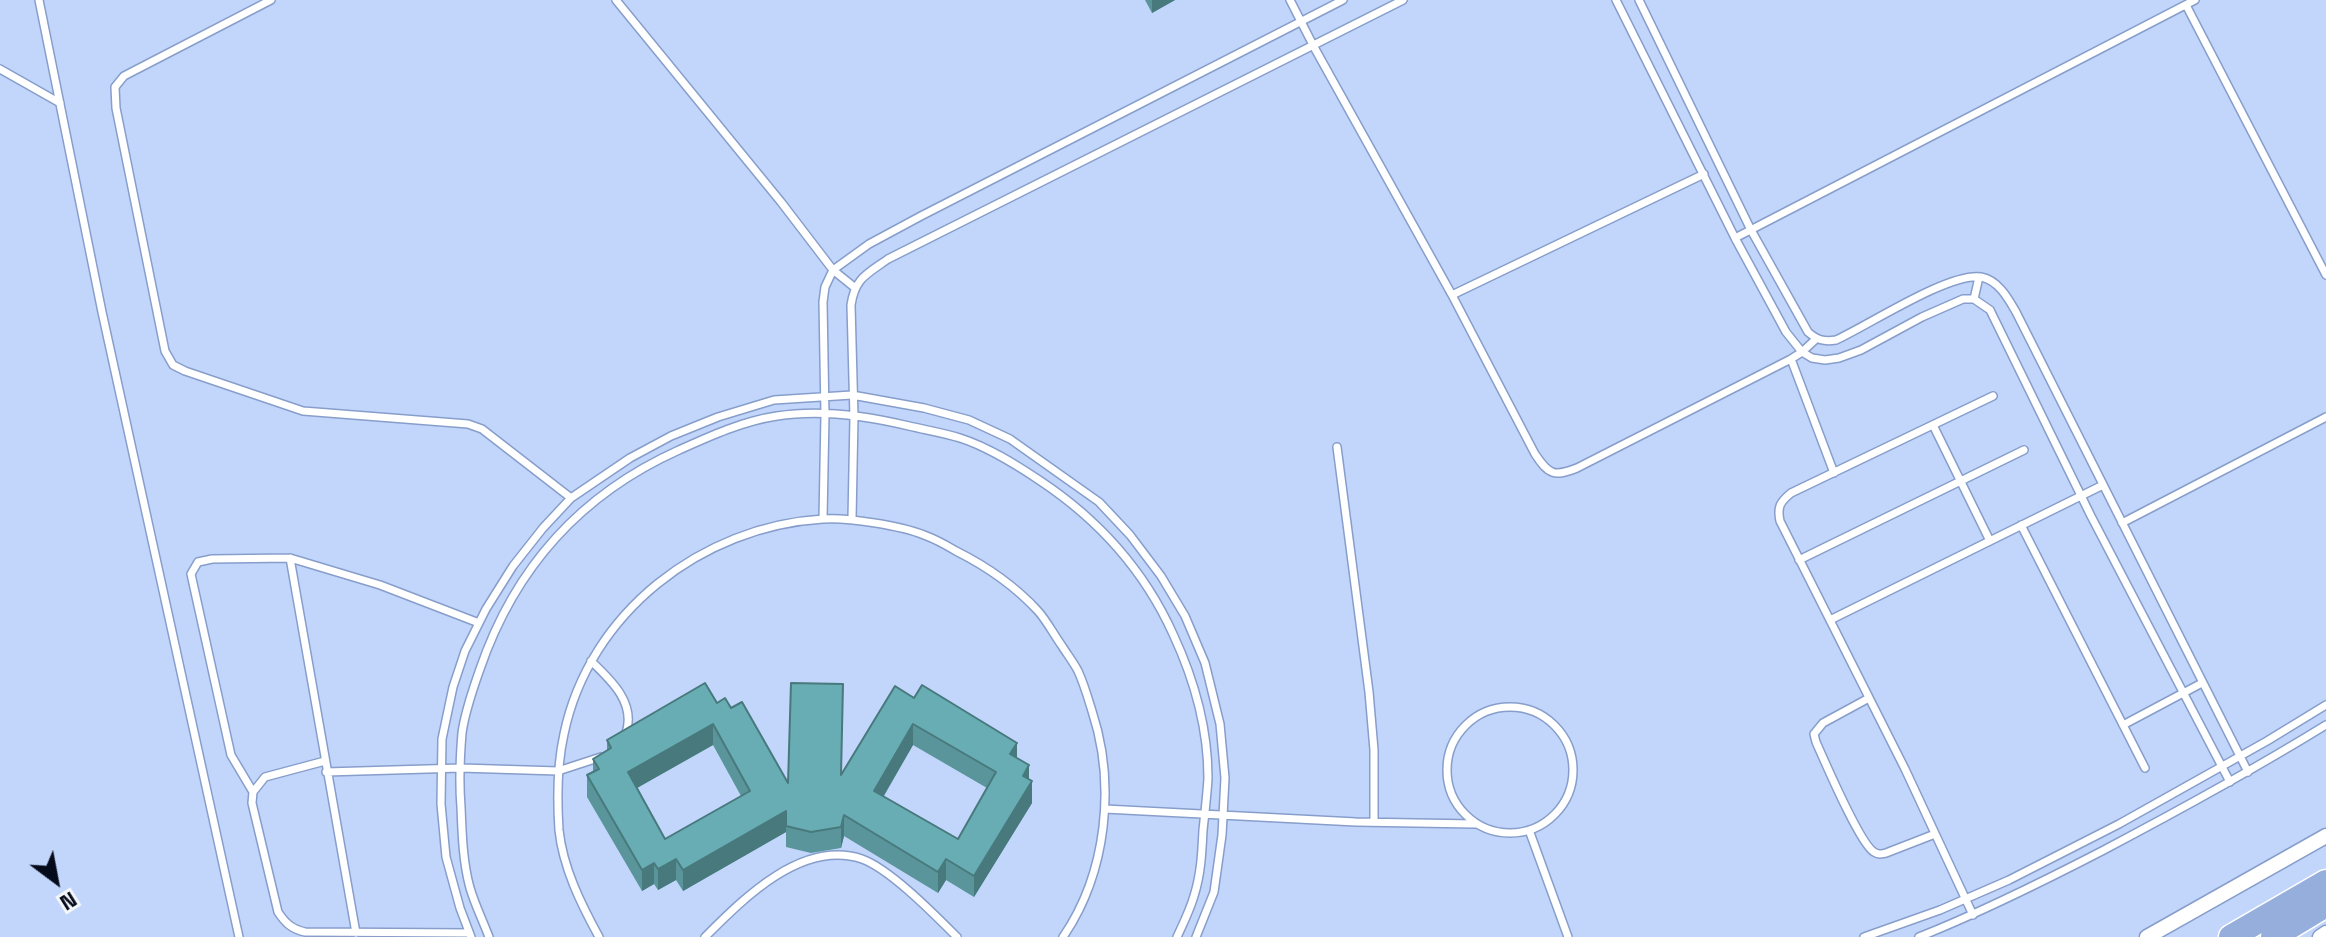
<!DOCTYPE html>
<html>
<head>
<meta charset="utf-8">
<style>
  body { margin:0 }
  #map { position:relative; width:2326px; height:937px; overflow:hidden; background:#c2d6fc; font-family:"Space Grotesk",sans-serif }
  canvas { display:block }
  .north { position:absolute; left:16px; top:841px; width:80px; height:80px; -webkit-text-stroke:6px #f3f6fb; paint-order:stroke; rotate:148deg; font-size:22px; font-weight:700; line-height:32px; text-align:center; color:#050b1b }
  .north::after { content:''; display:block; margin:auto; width:28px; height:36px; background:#050b1b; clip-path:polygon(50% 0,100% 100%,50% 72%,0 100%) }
</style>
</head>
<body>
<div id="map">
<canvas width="2326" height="937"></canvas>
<div class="north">N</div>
</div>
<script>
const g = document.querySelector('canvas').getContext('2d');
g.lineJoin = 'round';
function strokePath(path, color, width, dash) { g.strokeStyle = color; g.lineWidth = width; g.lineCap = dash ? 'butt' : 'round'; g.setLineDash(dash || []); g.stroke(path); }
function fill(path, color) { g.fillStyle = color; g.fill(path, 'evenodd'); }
const service = new Path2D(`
  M 39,0 L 102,312 L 239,937
  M 271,0 L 124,76 L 115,87 L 116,108 L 165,351 L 173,365 L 185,371 L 303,411 L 468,424 L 482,429 L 571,498
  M 616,0 L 781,202 L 833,270 L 854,287
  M 1290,0 L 1314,47 L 1452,295 L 1535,454 C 1549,475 1554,477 1577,468 L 1791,359 L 1802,352 L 1816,339
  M 1616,0 L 1735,238 L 1786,332 L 1802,352 L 1812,358 L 1825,360 L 1839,358 L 1861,350 L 1922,317 L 1963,299 L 1974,299 L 1990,310 L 2091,516 L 2230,782
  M 1639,0 L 1751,230 L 1808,332 C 1817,340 1824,342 1836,340 C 1869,325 1949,272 1981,277 C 1998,280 2008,298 2016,312 L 2248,772
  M 2186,5 L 2326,275
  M 0,69 L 60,103
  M 1735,238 L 2195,0
  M 1452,295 L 1704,174
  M 1974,299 L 1979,277
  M 1791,359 L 1834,473
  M 1933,425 L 1990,541
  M 1337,447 L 1369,692 L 1374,750 L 1374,822
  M 823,519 L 825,415 L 823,302 L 825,287 L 833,270 L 869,244 L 921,216 L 1343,0
  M 852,519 L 854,417 L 851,305 C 855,278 867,274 888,259 L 1403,0
  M 2122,523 L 2326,417
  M 2021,525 L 2145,768
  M 290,558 L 356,933
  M 1799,560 L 2024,450
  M 1830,620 L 2103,485
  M 591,661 C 611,680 636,703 626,733
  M 1869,698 L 1823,723 L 1814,734 L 1816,742 C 1825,762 1860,844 1874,852 C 1879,855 1881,854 1886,853 L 1935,834
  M1447 770a63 63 0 1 1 126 0a63 63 0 1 1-126 0Z
  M 2123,725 L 2202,683
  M 325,761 L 265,777 L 253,792 L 252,803 L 278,912 C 286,924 292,929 305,932 L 469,933
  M 326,772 L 461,768 L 558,771 L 601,757
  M 253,792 L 231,755 L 191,574 L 198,562 L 212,559 L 290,558 L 380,585 L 479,623
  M 1105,809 L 1356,822 L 1475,824
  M 1529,830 L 1568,937
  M 1973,915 L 1905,769 L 1780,521 C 1777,507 1780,502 1791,493 L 1993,396
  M 471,937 L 460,908 L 446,857 L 441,804 L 442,739 L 453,687 L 465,651 L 486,609 L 513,566 L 543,528 L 571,498 L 630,458 L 671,436 L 718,417 L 774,400 L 852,395 L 924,408 L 969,420 L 1010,439 L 1099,502 L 1130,535 L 1161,576 L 1185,616 L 1205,663 L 1220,724 L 1225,778 L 1222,835 L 1214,892 L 1196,937
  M 489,937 C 483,921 475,905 470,888 C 463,863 462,834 461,807 C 459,783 460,757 462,733 C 465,711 473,689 480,669 C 515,567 581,494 679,450 C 710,436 743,421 777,416 C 820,409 868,416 909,426 C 926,430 944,433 960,438 C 988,447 1015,464 1039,480 C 1098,519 1144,570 1173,634 C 1194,679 1208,728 1208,778 C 1207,795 1205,812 1203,830 C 1202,852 1201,874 1194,896 C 1190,910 1183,924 1177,937
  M 599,937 C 581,904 563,868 559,830 C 557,799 557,765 564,734 C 589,613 702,526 823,519 C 847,517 902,526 924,535 C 935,539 946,545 956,551 C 986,566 1015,586 1038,611 C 1047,621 1054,635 1062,646 C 1067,654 1074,663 1078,671 C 1084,684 1088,698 1092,711 C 1116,784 1107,873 1063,937
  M 705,937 C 743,899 802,839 862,859 C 890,869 935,915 957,937
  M 1864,937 L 1940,910 L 2009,880 L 2119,824 L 2267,741 L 2326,705
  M 1919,937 C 1982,912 2042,882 2102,851 C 2178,811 2253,770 2326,725`);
const minor = new Path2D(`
  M 2147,937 L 2326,836
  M 2320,937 L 2326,933`);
const trunk = new Path2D(`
  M 2231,937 L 2326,882
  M 2273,937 L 2326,905`);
strokePath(service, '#879ecb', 10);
strokePath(minor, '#879ecb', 17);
strokePath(trunk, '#fff', 27);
strokePath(service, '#fff', 7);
strokePath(minor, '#fff', 14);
strokePath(trunk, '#96aedc', 24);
fill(new Path2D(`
  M 1145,0 L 1175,0 L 1152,13 Z
  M 895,686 L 1017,758 L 1029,779 L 1032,803 L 974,897 L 946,880 L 938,893 L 844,836 L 841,848 L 811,853 L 786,847 L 786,832 L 683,891 L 676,880 L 658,890 L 654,884 L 642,891 L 587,797 L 587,775 L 593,772 L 593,759 L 607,751 L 607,740 L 717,703 L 731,708 L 788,783 L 841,774 ZM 713,745 L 741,796 L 665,839 L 637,788 ZM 913,745 L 987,788 L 958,839 L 884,796 Z`), '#59959a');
fill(new Path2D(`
  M 1152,0 L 1175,0 L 1152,13 Z
  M 713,724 L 713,745 L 628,793 L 628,772 Z
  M 913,724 L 913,745 L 874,812 L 874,791 Z
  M 1017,743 L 1017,764 L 1010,754 Z
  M 1029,765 L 1029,787 L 1023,776 Z
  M 1032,781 L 1032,803 L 974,897 L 974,876 Z
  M 786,811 L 786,832 L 683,891 L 683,870 Z
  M 844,815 L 844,836 L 841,848 L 841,827 Z
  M 676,859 L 676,880 L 658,890 L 658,869 Z
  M 946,859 L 946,880 L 938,893 L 938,872 Z
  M 654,863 L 654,884 L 642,891 L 642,870 Z`), '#48797d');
const building = new Path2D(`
  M 705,683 L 717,703 L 725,698 L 731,708 L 742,702 L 788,783 L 791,683 L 843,684 L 841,775 L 895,686 L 914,698 L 922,685 L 1017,743 L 1010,754 L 1029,765 L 1023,776 L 1032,781 L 974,876 L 946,859 L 938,872 L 844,815 L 841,827 L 811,832 L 786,826 L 786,811 L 683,870 L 676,859 L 658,869 L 654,863 L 642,870 L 587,775 L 599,769 L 593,759 L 611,748 L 607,740 ZM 713,724 L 750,791 L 665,839 L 628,772 ZM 913,724 L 996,772 L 958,839 L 874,791 Z`);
fill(building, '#67adb3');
strokePath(building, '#48797d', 2);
</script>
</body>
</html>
